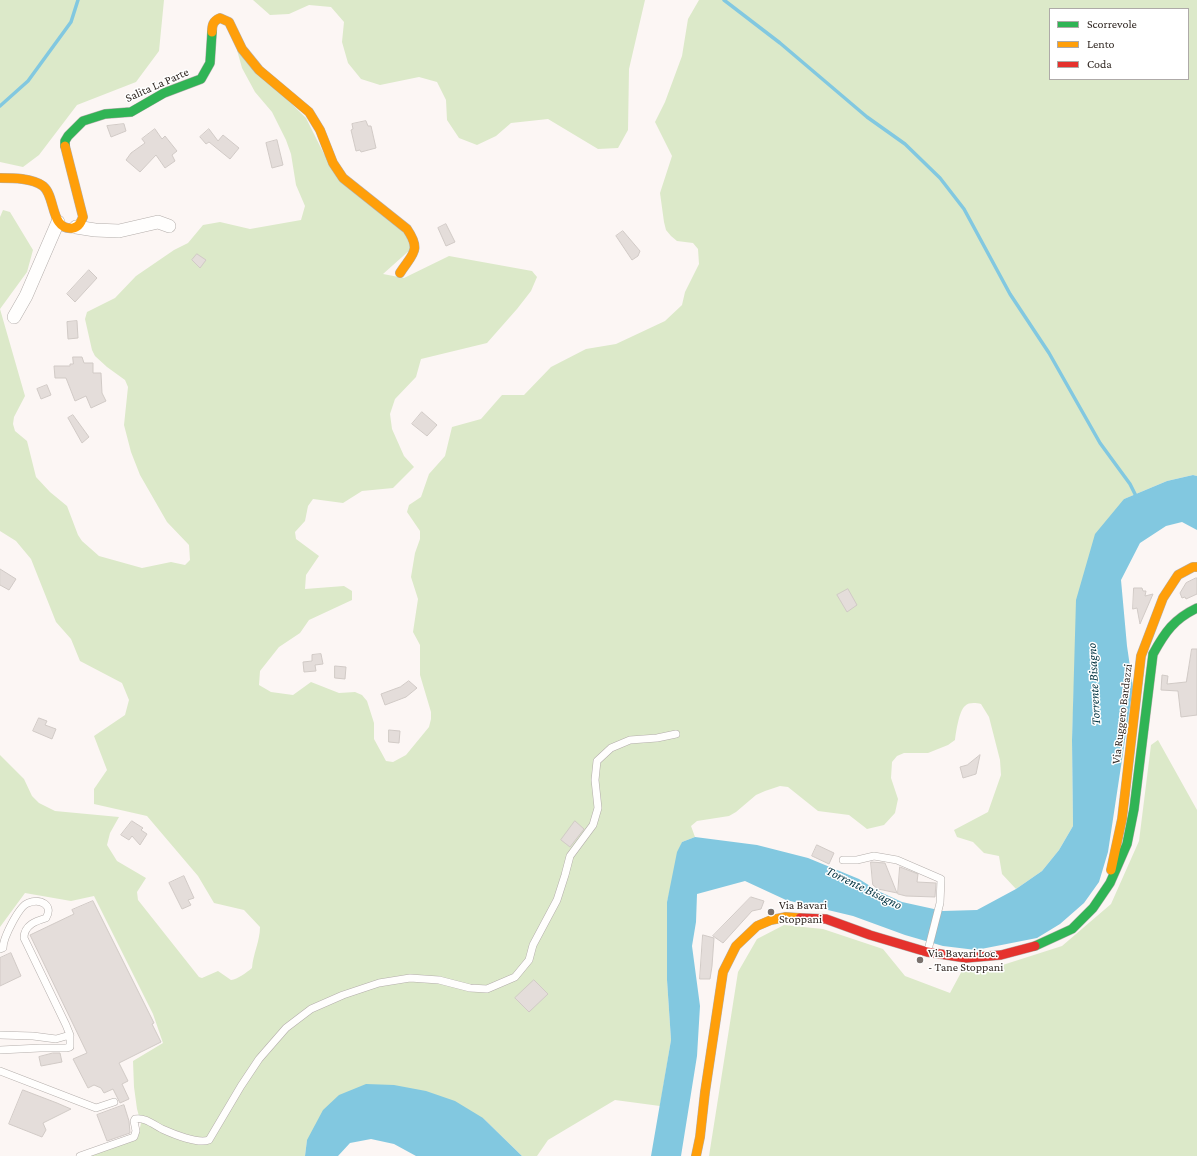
<!DOCTYPE html>
<html>
<head>
<meta charset="utf-8">
<style>
  body { margin:0 }
  #map { position:relative; width:1197px; height:1156px; overflow:hidden; background:#fcf6f4; font-family:"Crimson Pro",serif }
  canvas { display:block }
  .legend { position:absolute; left:1049px; top:8px; width:140px; height:72px; box-sizing:border-box; background:#fff; border:1px solid #aeaaa8; margin:0; padding:5px 7px; list-style:none; font-size:12px; color:#342b26 }
  .legend li { display:flex; align-items:center; gap:8px; height:20px }
  .legend b { width:20px; border:1px solid #aeaaa8 }
</style>
</head>
<body>
<div id="map">
<canvas width="1197" height="1156"></canvas>
<ul class="legend">
<li><b style="height:5px;background:#30b455"></b>Scorrevole</li>
<li><b style="height:5px;background:#ff9f0a"></b>Lento</li>
<li><b style="height:5px;background:#e5322d"></b>Coda</li>
</ul>
</div>
<script>
const g = document.querySelector('canvas').getContext('2d');
g.lineJoin = 'round';
function fill(path, color) { g.fillStyle = color; g.fill(path, 'evenodd'); }
function strokePath(path, color, width, dash) { g.strokeStyle = color; g.lineWidth = width; g.lineCap = dash ? 'butt' : 'round'; g.setLineDash(dash || []); g.stroke(path); }
function write(font, color, halo, rows, align = 'center') {
  g.font = font + ' "Crimson Pro",serif'; g.lineWidth = 3; g.setLineDash([]); g.textBaseline = 'middle'; g.strokeStyle = halo; g.fillStyle = color; for (const [text, x, y, turn = 0] of rows) {
    g.save(); g.translate(x, y); g.rotate((+turn || 0) * Math.PI / 180); g.textAlign = isNaN(turn) ? turn : align; if (halo) g.strokeText(text, 0, 0); g.fillText(text, 0, 0); g.restore();
  }
}
fill(new Path2D(`
  M 0,0 L 164,0 L 159,51 L 136,82 L 77,105 L 39,155 L 23,167 L 0,162 Z
  M 253,0 L 645,0 L 629,69 L 628,130 L 618,148 L 598,149 L 548,119 L 511,123 L 496,136 L 477,145 L 459,138 L 447,120 L 446,100 L 437,82 L 419,77 L 380,85 L 361,79 L 348,63 L 342,42 L 344,22 L 331,7 L 309,5 L 289,14 L 270,15 Z
  M 699,0 L 1197,0 L 1197,476 L 1193,475 L 1167,481 L 1124,499 L 1074,687 L 1072,740 L 1073,826 L 1059,850 L 1042,871 L 1016,889 L 1002,874 L 999,856 L 984,853 L 973,842 L 957,837 L 954,830 L 988,812 L 1001,775 L 1000,760 L 989,717 L 981,704 C 976,703 969,702 965,706 C 959,711 956,732 955,740 L 948,745 L 928,753 L 904,753 L 897,756 L 892,762 L 891,778 L 898,799 L 895,813 L 884,825 L 867,829 L 849,815 L 818,811 L 788,787 L 780,786 L 765,791 L 756,795 L 736,812 L 729,816 L 697,821 L 691,826 L 695,837 L 682,842 L 667,902 L 667,980 L 671,1040 L 660,1106 L 615,1100 L 548,1140 L 537,1156 L 522,1156 L 483,1118 L 307,1140 L 305,1156 L 86,1156 L 138,1137 L 141,1123 L 137,1109 L 134,1087 L 133,1061 L 163,1043 L 153,1014 L 94,896 L 71,901 L 25,893 L 0,927 L 0,755 L 24,779 L 32,796 L 39,803 L 55,811 L 119,817 L 110,833 L 107,845 L 117,861 L 146,878 L 137,892 L 138,900 L 199,977 L 202,978 L 218,971 L 231,980 C 238,979 246,973 252,968 C 253,954 260,941 260,927 L 244,910 L 214,903 L 198,876 L 147,816 L 94,804 L 94,789 L 107,770 L 94,736 L 125,715 L 129,700 L 122,683 L 80,661 L 71,639 L 56,622 L 31,559 L 16,541 L 0,531 L 0,309 L 25,396 L 14,417 L 13,424 L 15,431 L 27,441 L 36,477 L 50,492 L 67,506 L 78,535 L 82,541 L 99,556 L 142,568 L 171,562 L 185,565 L 190,560 L 189,545 L 167,522 L 140,475 L 131,452 L 124,425 L 128,387 L 125,380 L 107,367 L 95,356 L 92,350 L 85,319 L 87,312 L 115,298 L 136,276 L 174,250 L 188,243 L 203,225 L 220,222 L 250,229 L 301,220 L 305,206 L 296,185 L 291,154 L 286,140 L 272,112 L 255,92 L 242,68 L 237,50 L 306,118 L 324,154 L 406,235 L 411,249 L 383,274 L 404,278 L 449,256 L 532,271 L 537,277 L 531,291 L 517,309 L 487,343 L 421,359 L 416,377 L 395,399 L 390,414 L 392,429 L 404,456 L 414,467 L 393,488 L 362,491 L 343,503 L 313,499 L 308,506 L 305,521 L 295,532 L 296,539 L 319,556 L 306,575 L 305,589 L 344,586 L 352,591 L 352,600 L 309,620 L 300,633 L 279,647 L 260,671 L 259,685 L 271,692 L 293,695 L 311,682 L 339,693 L 355,692 L 362,695 L 367,701 L 374,723 L 374,739 L 386,761 L 393,762 L 406,755 L 429,727 L 431,719 L 431,712 L 420,675 L 420,645 L 413,632 L 418,599 L 411,577 L 415,553 L 420,539 L 420,531 L 407,512 L 409,505 L 421,497 L 429,474 L 445,456 L 452,427 L 481,419 L 502,395 L 524,395 L 551,367 L 586,349 L 616,344 L 665,321 L 682,305 L 685,292 L 699,264 L 698,249 L 693,243 L 677,241 L 671,236 L 666,230 L 664,222 L 660,193 L 672,156 L 655,122 L 665,102 L 682,56 L 688,19 ZM 1050,9 L 1188,9 L 1188,79 L 1050,79 Z
  M 3,210 L 10,212 L 33,250 L 27,272 L 0,309 L 0,217 Z
  M 1158,740 L 1197,810 L 1197,1156 L 709,1156 L 738,972 L 757,939 L 784,925 L 823,929 L 883,949 L 905,976 L 950,993 L 964,967 L 987,970 L 1062,946 L 1111,904 L 1139,841 L 1151,745 Z`), '#dce9c9');
fill(new Path2D(`
  M 1193,475 L 1197,476 L 1197,530 L 1182,522 L 1166,526 L 1140,543 L 1121,580 L 1127,646 L 1133,687 L 1108,852 L 1099,882 L 1084,903 L 1060,924 L 1037,938 L 976,950 L 943,946 L 905,935 L 853,916 L 786,900 L 745,881 L 697,894 L 696,922 L 692,946 L 700,1006 L 697,1056 L 681,1156 L 651,1156 L 671,1040 L 667,980 L 667,902 L 677,852 L 682,842 L 695,837 L 757,845 L 808,858 L 859,879 L 878,891 L 902,902 L 943,911 L 977,910 L 1016,889 L 1042,871 L 1059,850 L 1073,826 L 1072,740 L 1076,600 L 1095,534 L 1124,499 L 1167,481 Z
  M 366,1084 L 394,1085 L 426,1091 L 455,1101 L 483,1118 L 522,1156 L 416,1156 L 394,1144 L 371,1139 L 350,1143 L 338,1156 L 305,1156 L 307,1140 L 323,1110 L 339,1095 Z`), '#82c8e0');
strokePath(new Path2D(`
  M 724,0 L 780,43 L 867,117 L 905,144 L 940,178 L 964,209 L 1010,294 L 1049,353 L 1100,443 L 1130,484 L 1137,498
  M 0,106 L 28,81 L 71,22 L 78,0`), '#82c8e0', 3.5);
const building = new Path2D(`
  M 366,121 L 368,126 L 371,126 L 376,148 L 361,152 L 360,150 L 356,151 L 351,130 L 353,129 L 352,124 Z
  M 124,124 L 126,131 L 111,137 L 107,126 Z
  M 155,129 L 162,139 L 165,136 L 177,151 L 172,155 L 175,161 L 165,168 L 156,155 L 140,172 L 126,160 L 131,153 L 145,143 L 142,139 Z
  M 209,129 L 218,141 L 223,135 L 239,148 L 230,159 L 209,142 L 206,144 L 200,137 Z
  M 277,140 L 283,165 L 272,168 L 266,143 Z
  M 446,224 L 455,242 L 446,246 L 438,228 Z
  M 623,231 L 640,251 L 638,256 L 632,260 L 616,236 Z
  M 197,254 L 206,260 L 200,268 L 192,260 Z
  M 89,270 L 97,278 L 75,302 L 67,294 Z
  M 77,321 L 78,338 L 68,339 L 67,322 Z
  M 73,357 L 82,357 L 84,363 L 93,363 L 93,373 L 101,373 L 102,393 L 106,401 L 91,408 L 86,396 L 75,401 L 66,378 L 55,378 L 54,366 L 70,366 L 70,364 L 73,364 Z
  M 47,385 L 51,395 L 41,399 L 37,389 Z
  M 422,412 L 437,425 L 427,436 L 412,424 Z
  M 73,415 L 89,437 L 82,443 L 68,418 Z
  M 0,569 L 16,579 L 9,590 L 0,585 Z
  M 1196,578 L 1197,578 L 1197,594 L 1186,599 L 1185,597 L 1182,598 L 1180,593 L 1186,583 Z
  M 1134,588 L 1142,588 L 1143,591 L 1146,591 L 1145,596 L 1153,594 L 1140,624 L 1137,608 L 1133,609 Z
  M 848,589 L 857,605 L 847,612 L 837,595 Z
  M 1192,649 L 1197,649 L 1197,715 L 1181,717 L 1178,691 L 1161,690 L 1162,675 L 1168,676 L 1167,684 L 1186,682 Z
  M 321,654 L 323,664 L 315,665 L 316,671 L 304,672 L 303,662 L 312,661 L 312,655 Z
  M 335,666 L 346,667 L 345,679 L 335,678 Z
  M 409,681 L 417,688 L 406,697 L 385,705 L 381,694 L 400,687 Z
  M 39,718 L 47,721 L 45,725 L 56,729 L 52,739 L 33,731 Z
  M 389,730 L 400,731 L 399,743 L 389,742 Z
  M 980,755 L 976,774 L 963,778 L 960,767 L 967,765 Z
  M 132,821 L 143,828 L 141,830 L 147,834 L 140,845 L 132,836 L 129,840 L 121,835 Z
  M 575,821 L 584,829 L 570,847 L 561,840 Z
  M 817,845 L 834,853 L 829,864 L 812,856 Z
  M 871,862 L 885,863 L 897,893 L 878,889 L 873,885 Z
  M 900,867 L 918,874 L 917,882 L 936,883 L 935,897 L 906,896 L 898,894 Z
  M 184,876 L 194,898 L 188,900 L 191,905 L 182,909 L 169,883 Z
  M 751,897 L 764,901 L 761,909 L 752,911 L 723,943 L 713,936 Z
  M 93,901 L 154,1023 L 152,1024 L 161,1042 L 119,1063 L 128,1081 L 122,1084 L 129,1099 L 120,1103 L 113,1089 L 104,1093 L 101,1088 L 94,1085 L 88,1088 L 73,1059 L 87,1053 L 30,935 L 74,914 L 72,910 Z
  M 703,935 L 714,938 L 712,966 L 710,979 L 700,979 Z
  M 11,953 L 21,976 L 0,986 L 0,958 Z
  M 534,980 L 548,994 L 529,1012 L 515,998 Z
  M 53,1053 L 60,1053 L 62,1062 L 41,1066 L 39,1057 Z
  M 23,1090 L 57,1103 L 71,1109 L 43,1123 L 46,1130 L 42,1137 L 9,1124 Z
  M 124,1105 L 129,1121 L 130,1133 L 107,1141 L 97,1115 Z`);
fill(building, '#e4ddda');
strokePath(building, '#d1cac6', 1);
const lane = new Path2D(`
  M 843,860 L 857,860 L 874,856 L 897,860 L 941,879 L 940,903 L 928,950
  M 0,949 L 3,948 C 3,938 19,906 28,903 C 40,898 54,905 46,918 C 36,921 24,925 24,938 L 66,1025 L 70,1035
  M 0,1035 L 33,1036 L 56,1039 L 70,1035 L 70,1047 L 66,1048 L 40,1048 L 0,1050
  M 0,1071 L 96,1108 L 114,1102
  M 80,1156 L 134,1137 L 136,1131 L 134,1121 L 135,1119 C 145,1117 154,1125 162,1129 C 173,1134 198,1144 209,1140 L 241,1086 L 259,1059 L 286,1028 L 311,1009 L 343,995 L 379,983 L 410,978 L 439,980 L 470,988 L 487,989 L 515,977 L 529,960 L 533,945 L 557,900 L 565,875 L 570,856 L 593,825 L 598,808 L 595,780 L 597,761 L 611,748 L 630,740 L 657,738 L 676,734`);
const street = new Path2D(`
  M 76,227 L 95,230 L 119,231 L 158,222 L 169,226
  M 14,317 L 26,296 L 58,222`);
const fast = new Path2D(`
  M 65,146 L 65,141 L 68,136 L 83,121 L 105,114 L 131,112 L 164,93 L 201,79 L 210,63 L 212,32
  M 1035,946 L 1072,929 L 1093,908 L 1110,883 L 1127,844 L 1134,809 L 1153,654 C 1165,632 1174,619 1197,608`);
const slow = new Path2D(`
  M 212,32 C 212,25 213,21 220,18 L 229,22 L 242,49 L 259,70 L 309,112 L 320,130 L 333,163 L 343,178 L 407,229 C 422,251 412,254 400,273
  M 0,178 C 13,178 32,178 43,186 C 56,196 50,231 73,228 C 79,227 81,222 83,217 L 65,146
  M 1111,870 L 1122,819 L 1141,656 L 1163,598 L 1178,575 L 1193,567 L 1197,567
  M 696,1156 L 700,1137 L 705,1092 L 723,972 L 736,946 L 757,926 L 771,920 L 786,917 L 800,918`);
const jam = new Path2D(`
  M 800,918 L 826,919 L 870,935 L 927,952 L 966,958 L 1001,955 L 1035,946`);
strokePath(lane, '#b4aeab', 8);
strokePath(street, '#b4aeab', 14);
strokePath(fast, '#b4aeab', 10);
strokePath(slow, '#b4aeab', 10);
strokePath(jam, '#b4aeab', 10);
strokePath(lane, '#fffefd', 7);
strokePath(street, '#fffefd', 13);
strokePath(fast, '#30b455', 9);
strokePath(slow, '#ff9f0a', 9);
strokePath(jam, '#e5322d', 9);
for (const [x, y, r, color] of [
  [771,912,4,"#7a726e"],
  [920,960,4,"#7a726e"]
]) { const dot = new Path2D(); dot.arc(x, y, r, 0, 2 * Math.PI); g.fillStyle = color; g.fill(dot); strokePath(dot, '#fff', 1.5); }
write('12px', '#342b26', '#fff', [
  ["Salita La Parte",157,85,-24],
  ["Via Ruggero Bardazzi",1122,714,-83]
]);
write('12px', '#342b26', '#fff', [
  ["Via Bavari",779,905],
  ["Stoppani",779,919],
  ["Via Bavari Loc.",928,953],
  ["- Tane Stoppani",928,967]
], 'left');
write('italic 13px', '#023341', '#fff', [
  ["Torrente Bisagno",1094,684,-93],
  ["Torrente Bisagno",864,888,26]
]);
</script>
</body>
</html>
